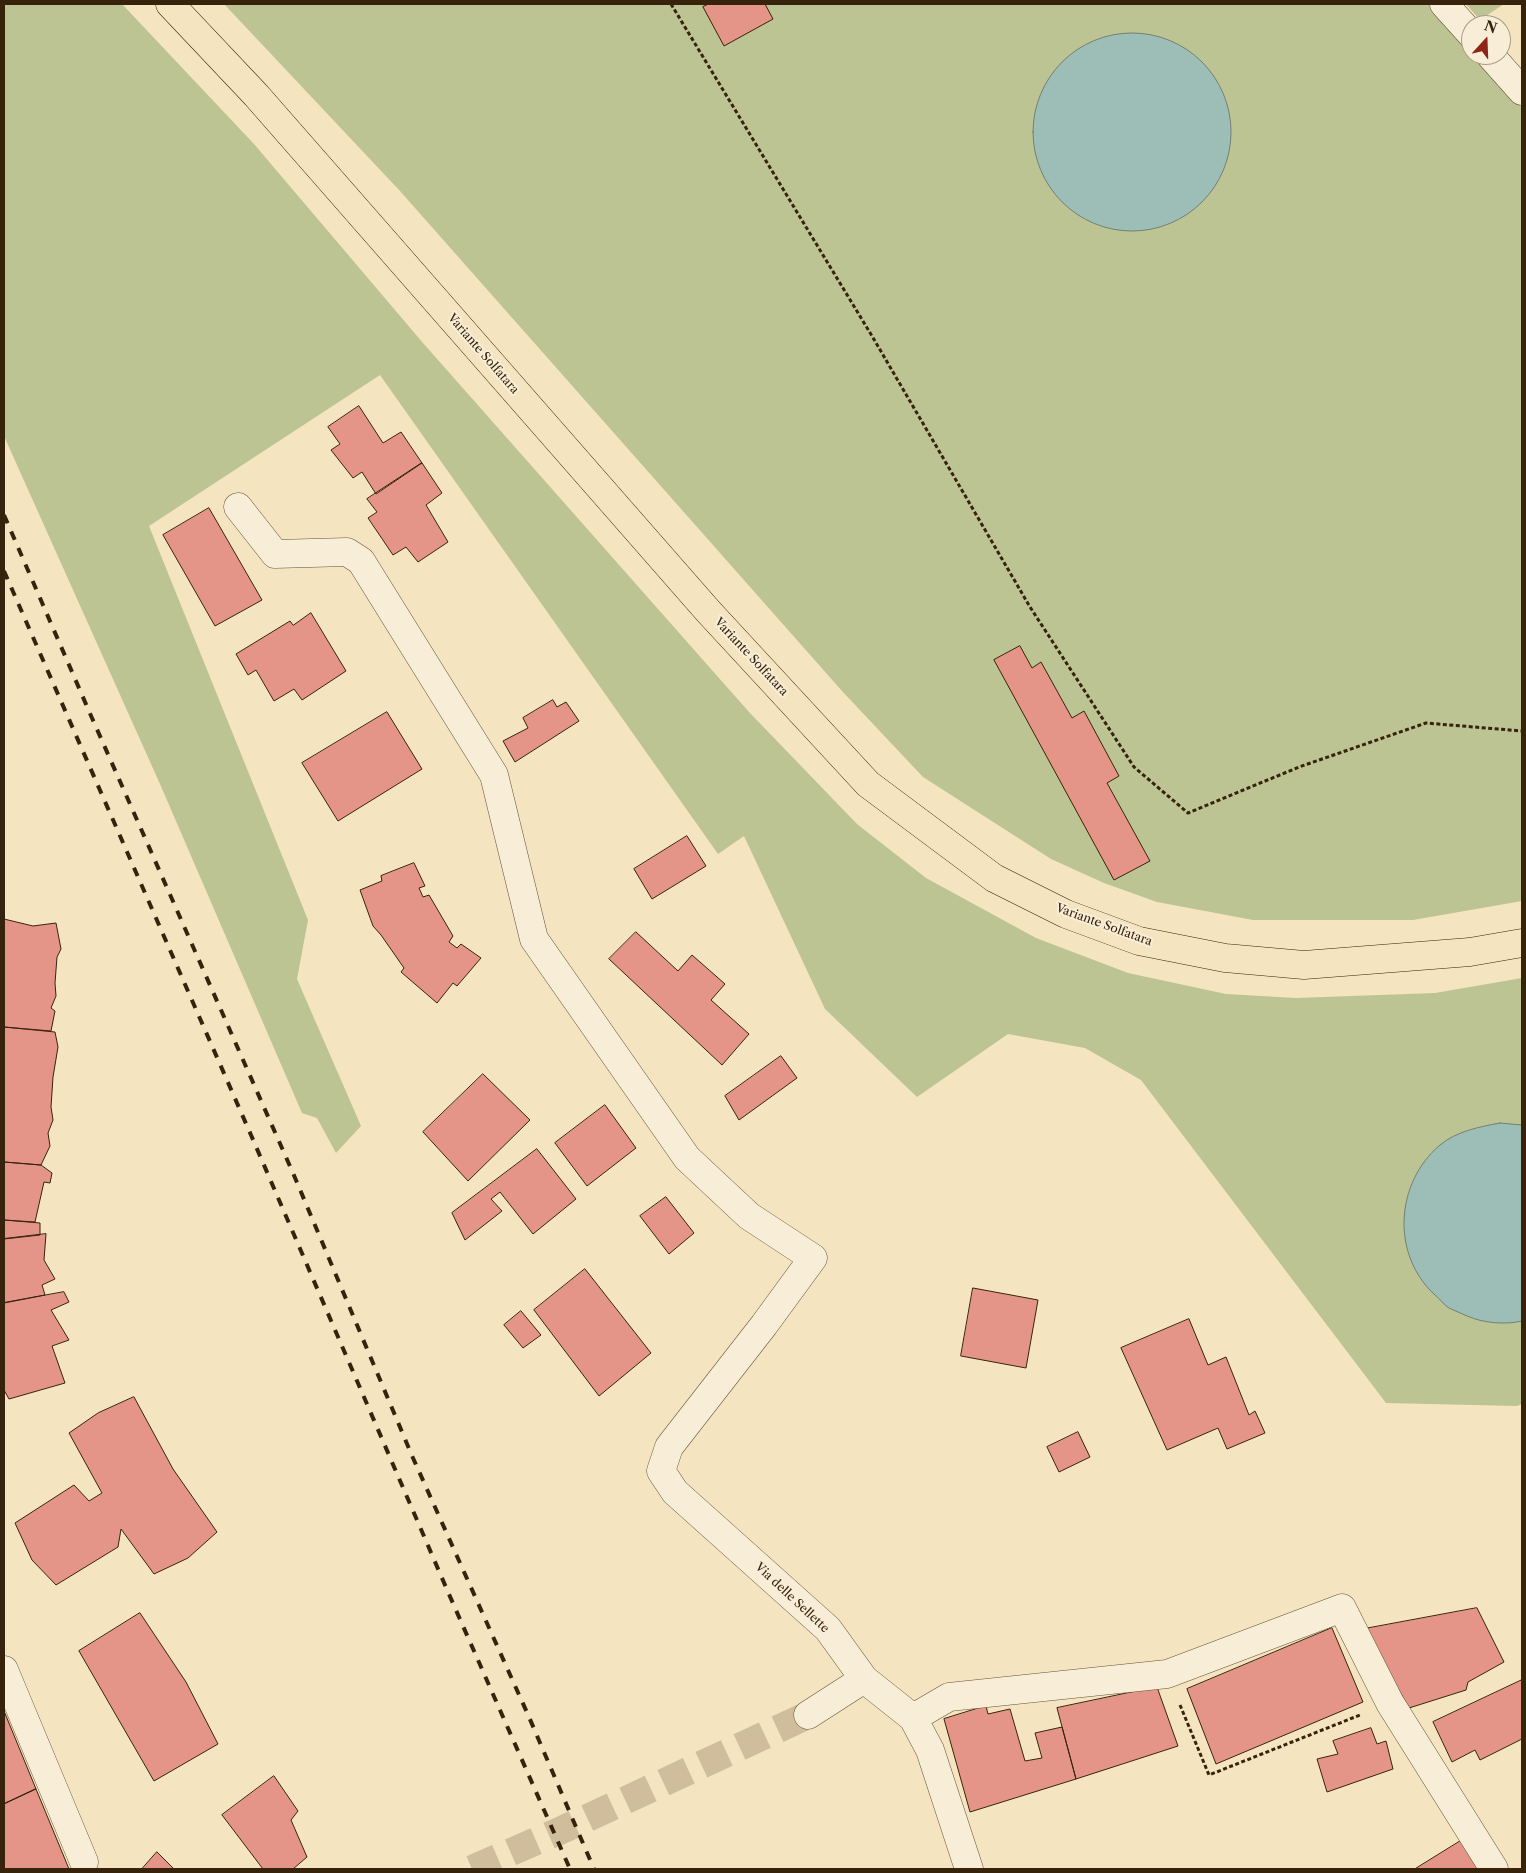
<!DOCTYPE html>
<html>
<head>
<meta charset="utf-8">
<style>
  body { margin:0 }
  #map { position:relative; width:1526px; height:1873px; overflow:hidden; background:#f5e4c0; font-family:"Libre Caslon Text",serif }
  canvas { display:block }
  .frame { position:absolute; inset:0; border:5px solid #37230b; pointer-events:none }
  .north { position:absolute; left:1461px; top:15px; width:50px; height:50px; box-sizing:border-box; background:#f8edd6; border:1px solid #ab9c85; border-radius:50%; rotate:20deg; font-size:14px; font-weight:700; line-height:20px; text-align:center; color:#37230b }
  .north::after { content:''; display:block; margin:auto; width:18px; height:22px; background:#8f2418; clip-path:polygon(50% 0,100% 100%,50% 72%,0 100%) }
</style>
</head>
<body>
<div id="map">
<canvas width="1526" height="1873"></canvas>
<div class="frame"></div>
<div class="north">N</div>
</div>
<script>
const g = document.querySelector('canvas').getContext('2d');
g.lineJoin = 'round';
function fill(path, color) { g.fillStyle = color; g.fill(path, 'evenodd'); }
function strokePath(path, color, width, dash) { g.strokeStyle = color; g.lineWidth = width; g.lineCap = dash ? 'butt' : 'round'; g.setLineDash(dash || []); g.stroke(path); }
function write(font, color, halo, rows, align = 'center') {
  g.font = font + ' "Libre Caslon Text",serif'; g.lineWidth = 4; g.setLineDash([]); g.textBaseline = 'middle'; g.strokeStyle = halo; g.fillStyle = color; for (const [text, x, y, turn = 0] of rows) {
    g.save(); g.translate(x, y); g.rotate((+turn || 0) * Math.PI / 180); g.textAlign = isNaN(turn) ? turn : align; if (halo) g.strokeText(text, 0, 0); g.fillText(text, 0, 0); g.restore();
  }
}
fill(new Path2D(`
  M 4,4 L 122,4 L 254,144 L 423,343 L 749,712 L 857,824 L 926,878 L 1036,938 L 1128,973 L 1226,994 L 1296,998 L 1435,993 L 1522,978 L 1522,1404 L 1517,1406 L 1386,1403 L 1141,1080 L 1085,1048 L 1008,1034 L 917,1097 L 825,1009 L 744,836 L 718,854 L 380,375 L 149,526 L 308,920 L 297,979 L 361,1126 L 336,1153 L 317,1118 L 302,1113 L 160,784 L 4,436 Z
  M 224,4 L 1433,4 L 1471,48 L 1471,55 L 1477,55 L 1522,108 L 1522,901 L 1413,920 L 1253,920 L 1157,902 L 1104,883 L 1051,859 L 923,777 L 842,691 L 400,191 Z
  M 1466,4 L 1504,4 L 1480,20 Z`), '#bbc492');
const water = new Path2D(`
  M1033 132a99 99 0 1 1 198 0a99 99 0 1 1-198 0Z
  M 1500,1123 L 1522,1125 L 1522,1321 C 1505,1325 1483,1323 1467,1316 C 1461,1313 1455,1311 1449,1308 C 1444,1305 1440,1299 1435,1295 C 1391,1255 1395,1183 1440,1145 C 1457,1131 1479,1127 1500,1123 Z`);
fill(water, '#9cbeb6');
strokePath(water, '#748072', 1);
const building = new Path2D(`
  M 709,4 L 765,4 L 773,19 L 724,46 L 703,7 Z
  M 359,406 L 383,443 L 401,432 L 422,463 L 376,494 L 362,472 L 353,478 L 331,450 L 340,444 L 328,427 Z
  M 422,463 L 442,493 L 426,505 L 448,542 L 418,562 L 406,547 L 393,555 L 368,518 L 377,512 L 367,499 Z
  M 209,508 L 262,600 L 215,626 L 163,535 Z
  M 311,613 L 346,671 L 302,700 L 294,689 L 274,701 L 256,670 L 248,675 L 236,654 L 290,621 L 293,625 Z
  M 1020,646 L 1032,668 L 1041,662 L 1072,718 L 1084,711 L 1119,776 L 1107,783 L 1150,861 L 1114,880 L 994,660 Z
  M 553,700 L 557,707 L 566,702 L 579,721 L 515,762 L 503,741 L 528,728 L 523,718 Z
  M 387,712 L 422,769 L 338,821 L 302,763 Z
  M 687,836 L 706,866 L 652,899 L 634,869 Z
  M 414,863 L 425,886 L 419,888 L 423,897 L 429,895 L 453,936 L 449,942 L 457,948 L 461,944 L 481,958 L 457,986 L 453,983 L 437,1003 L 401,972 L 404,968 L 381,935 L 373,926 L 360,890 L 382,881 L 381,876 Z
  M 4,919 L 33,926 L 56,923 L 61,949 L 57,957 L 55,983 L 56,996 L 51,1008 L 55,1011 L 51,1031 L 4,1027 Z
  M 636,932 L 678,971 L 692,955 L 725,984 L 711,1000 L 749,1034 L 722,1065 L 609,959 Z
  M 4,1027 L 55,1032 L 58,1047 L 53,1077 L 51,1107 L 53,1120 L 48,1133 L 50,1146 L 41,1165 L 4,1162 Z
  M 781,1056 L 797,1078 L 739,1120 L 725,1096 Z
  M 483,1074 L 530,1120 L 468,1181 L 423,1132 Z
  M 605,1105 L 636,1148 L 587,1186 L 555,1143 Z
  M 537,1149 L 576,1199 L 533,1234 L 500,1192 L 491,1199 L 502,1211 L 465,1240 L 452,1213 Z
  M 4,1162 L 41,1165 L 52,1173 L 50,1183 L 44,1182 L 35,1222 L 4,1220 Z
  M 666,1197 L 694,1233 L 669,1254 L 640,1216 Z
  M 4,1220 L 40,1223 L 40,1235 L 4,1239 Z
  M 46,1234 L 44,1260 L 55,1279 L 42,1285 L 45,1295 L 4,1303 L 4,1239 Z
  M 585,1269 L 651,1353 L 599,1396 L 534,1310 Z
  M 973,1288 L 1038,1300 L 1026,1368 L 961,1356 Z
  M 64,1292 L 69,1302 L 51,1310 L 69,1340 L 52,1346 L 65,1383 L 9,1399 L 4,1390 L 4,1303 Z
  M 521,1311 L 541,1335 L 523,1348 L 504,1325 Z
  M 1189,1319 L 1208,1365 L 1226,1357 L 1249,1415 L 1255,1411 L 1265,1433 L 1227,1449 L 1218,1428 L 1167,1450 L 1121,1348 Z
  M 134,1397 L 173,1469 L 217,1532 L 188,1558 L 154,1574 L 121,1529 L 118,1547 L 56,1585 L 32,1560 L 15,1523 L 74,1485 L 89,1501 L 102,1493 L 69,1433 L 98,1413 Z
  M 1078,1432 L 1090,1457 L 1059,1472 L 1047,1447 Z
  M 1477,1608 L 1504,1662 L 1468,1682 L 1466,1690 L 1409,1708 L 1364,1629 Z
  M 140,1613 L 186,1682 L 218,1744 L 154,1781 L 79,1651 Z
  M 1332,1628 L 1363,1702 L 1216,1764 L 1187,1689 Z
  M 1522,1680 L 1522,1739 L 1480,1760 L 1475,1750 L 1452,1762 L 1433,1722 Z
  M 1157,1687 L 1178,1746 L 1076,1779 L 1057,1708 Z
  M 986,1706 L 988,1714 L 1010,1709 L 1025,1761 L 1042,1758 L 1035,1733 L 1062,1727 L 1076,1779 L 970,1812 L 944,1719 Z
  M 4,1711 L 36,1789 L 4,1804 Z
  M 1371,1728 L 1377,1744 L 1386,1741 L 1393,1769 L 1327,1792 L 1317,1759 L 1338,1754 L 1333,1741 Z
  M 274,1776 L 298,1811 L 291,1820 L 307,1857 L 293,1869 L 263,1869 L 222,1815 Z
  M 36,1789 L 69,1869 L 4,1869 L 4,1804 Z
  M 1467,1837 L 1486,1869 L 1415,1869 Z
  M 157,1852 L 174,1869 L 142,1869 Z`);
fill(building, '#e59587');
strokePath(building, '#37230b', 1);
strokePath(new Path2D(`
  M 472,1869 L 564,1829 L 808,1715`), '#cfbd9c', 28, [28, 14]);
const minor = new Path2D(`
  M 1444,4 L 1471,34
  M 1490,55 L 1522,91
  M 238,507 L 275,554 L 347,552 L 361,561 L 494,775 L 534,939 L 687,1158 L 749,1216 L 813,1258 L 764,1325 L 669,1447 L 661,1471 L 675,1492 L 828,1629 L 864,1679 L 913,1718 L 930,1750 L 969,1869
  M 4,1670 L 84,1862
  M 808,1715 L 864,1679
  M 913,1718 L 949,1697 L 1167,1674 L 1342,1608 L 1390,1703 L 1494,1869`);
const primary = new Path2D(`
  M 170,4 L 256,95 L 708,611 L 868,784 L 994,878 L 1066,914 L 1139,941 L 1225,958 L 1304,965 L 1470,952 L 1522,943`);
strokePath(minor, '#665338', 29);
strokePath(primary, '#37230b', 29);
strokePath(new Path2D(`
  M 671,4 L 872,336 L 1030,607 L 1134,767 L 1188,813 L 1299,767 L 1426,723 L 1522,731
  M 1180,1705 L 1209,1775 L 1360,1715`), '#37230b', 3, [4, 2.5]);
strokePath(minor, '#f8edd6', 28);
strokePath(primary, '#f5e4c0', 28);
strokePath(new Path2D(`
  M 4,515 L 92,718 L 293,1173 L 413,1458 L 529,1717 L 594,1869
  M 4,571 L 251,1135 L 448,1592 L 570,1869`), '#37230b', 4, [9, 9]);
write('12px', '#37230b', '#f8edd6', [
  ["Variante Solfatara",483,354,49],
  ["Variante Solfatara",751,657,47],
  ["Variante Solfatara",1104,925,20],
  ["Via delle Sellette",792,1598,43]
]);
</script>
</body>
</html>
